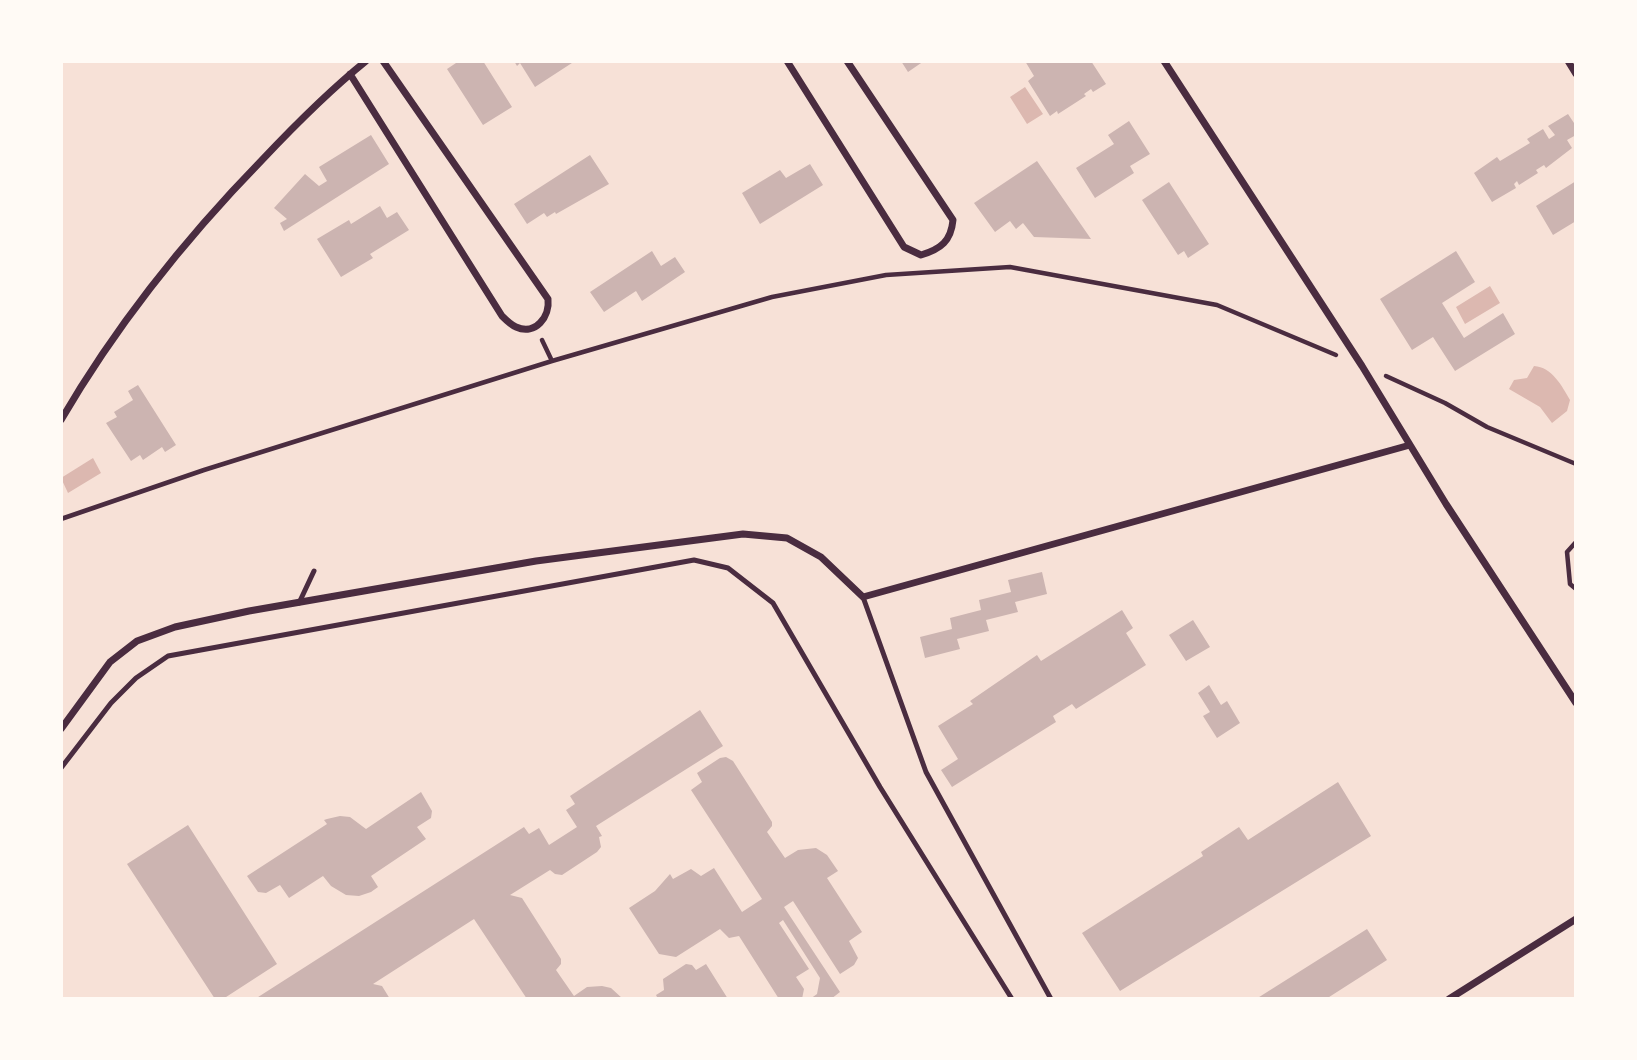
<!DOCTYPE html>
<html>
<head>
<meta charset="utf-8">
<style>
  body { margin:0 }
  #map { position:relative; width:1637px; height:1060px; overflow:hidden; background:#f7e1d7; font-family:"Source Sans 3",sans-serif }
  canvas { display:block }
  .frame { position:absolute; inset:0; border:63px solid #fffaf5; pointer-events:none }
</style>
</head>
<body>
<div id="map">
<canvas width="1637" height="1060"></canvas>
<div class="frame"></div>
</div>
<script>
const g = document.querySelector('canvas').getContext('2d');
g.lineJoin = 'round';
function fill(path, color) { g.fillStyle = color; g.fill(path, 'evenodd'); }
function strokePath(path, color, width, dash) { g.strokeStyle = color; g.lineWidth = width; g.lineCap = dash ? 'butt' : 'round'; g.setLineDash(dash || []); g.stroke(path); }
fill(new Path2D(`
  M 1025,87 L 1043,114 L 1027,124 L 1010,97 Z
  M 1490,286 L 1500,303 L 1465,324 L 1456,307 Z
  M 1534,366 C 1552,367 1562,386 1570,400 L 1567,411 L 1552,423 L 1540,407 L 1509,389 L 1514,380 L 1527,378 Z
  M 93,458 L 101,473 L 68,493 L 61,478 Z`), '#dcb8b0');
fill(new Path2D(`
  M 459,61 L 483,61 L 512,107 L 483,125 L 447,69 Z
  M 514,61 L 575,61 L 535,87 L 520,63 L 517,66 Z
  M 901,61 L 924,61 L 908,72 Z
  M 1025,61 L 1091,61 L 1106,84 L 1093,92 L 1091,89 L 1084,94 L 1086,96 L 1058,114 L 1057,111 L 1050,116 L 1028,81 L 1034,76 Z
  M 1568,114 L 1576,126 L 1576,135 L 1567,140 L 1572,148 L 1546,168 L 1544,165 L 1536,170 L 1538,173 L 1519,185 L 1517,181 L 1514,184 L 1516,188 L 1492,202 L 1474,173 L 1497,157 L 1500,161 L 1530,143 L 1527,139 L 1543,129 L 1549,139 L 1555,135 L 1548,126 Z
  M 1129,121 L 1150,154 L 1130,166 L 1134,173 L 1095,198 L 1076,168 L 1114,144 L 1108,135 Z
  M 371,135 L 389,164 L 284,231 L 280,223 L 287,219 L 274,208 L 305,174 L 319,186 L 327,181 L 319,167 Z
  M 590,155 L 609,184 L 556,214 L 555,212 L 547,217 L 544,213 L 527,224 L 514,204 Z
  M 1037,161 L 1091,239 L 1034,237 L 1023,223 L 1016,229 L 1010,221 L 995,232 L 974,203 Z
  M 810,164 L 823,185 L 760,224 L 742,193 L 780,170 L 786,178 Z
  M 1576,181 L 1576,221 L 1553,235 L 1536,206 Z
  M 1169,182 L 1209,244 L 1188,258 L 1184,251 L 1178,255 L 1142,200 Z
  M 380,206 L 387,218 L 397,212 L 409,230 L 370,254 L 373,258 L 341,277 L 317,239 L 349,220 L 351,224 Z
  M 652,251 L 661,266 L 675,257 L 685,272 L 642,301 L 636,291 L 604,312 L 590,292 Z
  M 1456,251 L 1475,282 L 1442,303 L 1464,338 L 1503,313 L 1515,334 L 1455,371 L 1433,337 L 1412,350 L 1380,299 Z
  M 138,385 L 176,445 L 165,452 L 162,447 L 143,460 L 140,455 L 131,461 L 106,423 L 117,417 L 114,412 L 133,400 L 128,391 Z
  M 1042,572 L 1047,594 L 1015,602 L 1018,612 L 986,620 L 989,631 L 957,639 L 960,649 L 925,658 L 920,637 L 952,629 L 950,618 L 981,610 L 979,600 L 1011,592 L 1008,580 Z
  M 1122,610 L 1133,628 L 1126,633 L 1146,665 L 1076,709 L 1072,704 L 1053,716 L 1056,722 L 952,787 L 941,770 L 958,759 L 938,726 L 973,704 L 970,701 L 1037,655 L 1041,661 Z
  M 1193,620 L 1210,647 L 1186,661 L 1169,635 Z
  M 1209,685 L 1221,705 L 1227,701 L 1240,723 L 1217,738 L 1203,716 L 1210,712 L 1198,693 Z
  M 700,710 L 723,746 L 596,826 L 602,836 L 599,837 L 601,847 L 597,852 L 562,875 L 555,874 L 550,870 L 510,895 L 522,898 L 561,959 L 561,964 L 556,970 L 574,996 L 587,987 L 602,986 L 611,988 L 623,999 L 527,999 L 474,919 L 373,984 L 382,986 L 390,999 L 255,999 L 524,827 L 529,834 L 539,828 L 549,845 L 577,827 L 566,810 L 575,804 L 570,796 Z
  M 726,757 L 733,761 L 772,822 L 772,826 L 767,832 L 785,858 L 798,850 L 816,848 L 827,855 L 838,871 L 827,878 L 862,932 L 849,941 L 858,958 L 854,965 L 840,974 L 793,901 L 784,907 L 840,992 L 831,999 L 810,999 L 817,994 L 820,978 L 783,920 L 779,923 L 809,969 L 796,977 L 804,989 L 802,999 L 779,999 L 739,936 L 729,938 L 720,929 L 676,957 L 659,954 L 629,908 L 655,891 L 670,874 L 673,879 L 691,869 L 701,876 L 714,868 L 742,912 L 762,899 L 691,790 L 702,782 L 697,773 L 720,758 Z
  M 1338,782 L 1371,836 L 1120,991 L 1082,933 L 1203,856 L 1201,852 L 1239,827 L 1248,840 Z
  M 421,792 L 432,811 L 431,818 L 417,827 L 426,839 L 371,876 L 378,887 L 371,892 L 359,896 L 346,895 L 331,886 L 323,876 L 289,898 L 280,885 L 266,893 L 258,892 L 247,876 L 327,824 L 324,820 L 327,819 L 340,816 L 350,817 L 366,829 Z
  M 188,825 L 277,964 L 223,999 L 215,999 L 127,864 Z
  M 1367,929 L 1387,960 L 1326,999 L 1256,999 Z
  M 686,964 L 692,965 L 696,970 L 706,964 L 728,999 L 658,999 L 656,995 L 664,990 L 663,979 Z`), '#ccb4b1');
strokePath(new Path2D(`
  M 542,340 L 552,361
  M 1386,376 L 1445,403 L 1487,427 L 1576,464
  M 61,519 L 204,470 L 552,361 L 772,297 L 886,275 L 1010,267 L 1217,305 L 1336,355
  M 1576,542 L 1567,552 L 1570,584 L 1576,589`), '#4a2c40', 4.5);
strokePath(new Path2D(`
  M 863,597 L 926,772 L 1051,999
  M 299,603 L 314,571
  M 61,768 L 111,703 L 136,678 L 168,656 L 694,560 L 728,568 L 773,603 L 880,787 L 1012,999`), '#4a2c40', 5);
strokePath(new Path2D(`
  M 787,61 L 904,247 L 921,255 C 941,249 951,241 953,220 L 847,61
  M 1164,61 L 1362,366 L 1446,504 L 1576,703
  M 1568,61 L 1576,74
  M 350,74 L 502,316 C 506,320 511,325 516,327 C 536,336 550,316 548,299 L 383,61
  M 61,420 C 117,324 185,239 262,160 C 295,125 329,91 366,61
  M 61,729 L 110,662 L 137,641 L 175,627 L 249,611 L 536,561 L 743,534 L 787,538 L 821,557 L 863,597 L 1410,445
  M 1449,999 L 1576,919`), '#4a2c40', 7);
</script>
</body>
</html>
